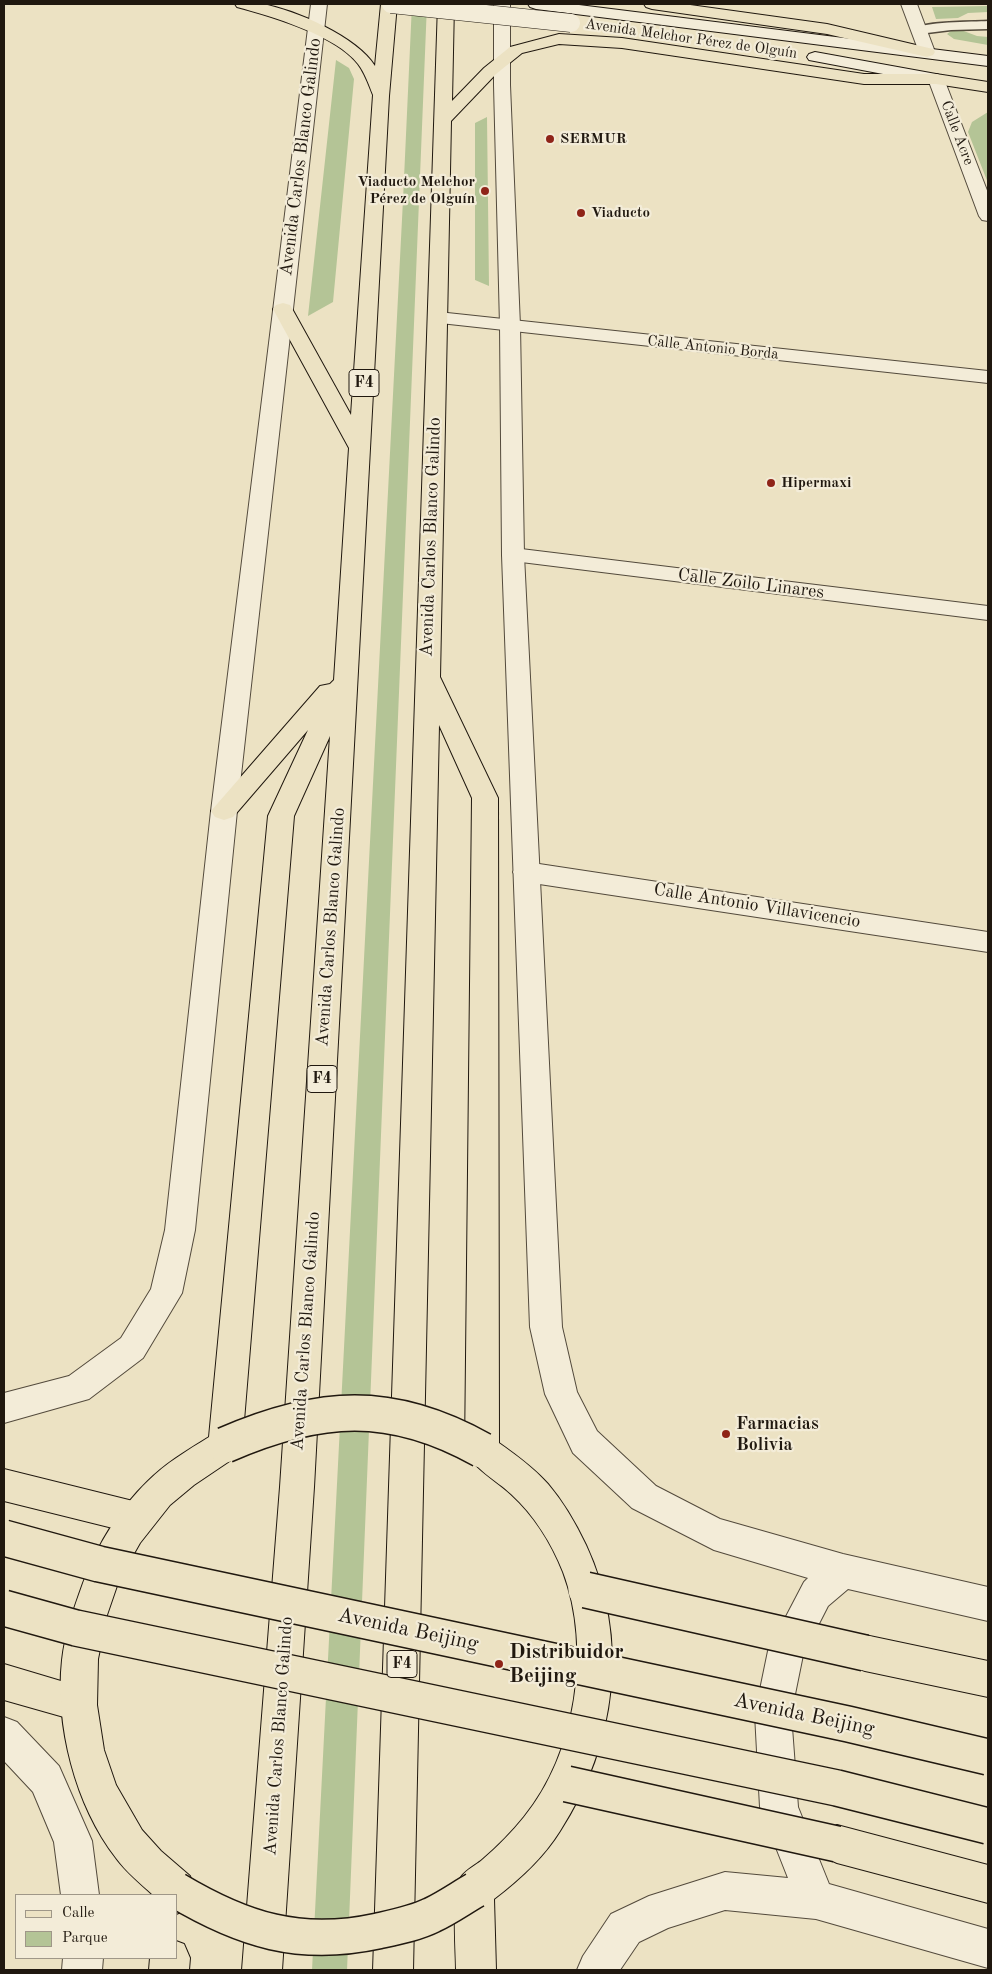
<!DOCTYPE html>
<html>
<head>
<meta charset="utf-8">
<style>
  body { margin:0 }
  #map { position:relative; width:992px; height:1974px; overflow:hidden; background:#ece2c3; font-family:"Old Standard TT",serif }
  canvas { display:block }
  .frame { position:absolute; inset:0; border:5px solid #20180f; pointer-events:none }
  .legend { position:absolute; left:15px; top:1894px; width:162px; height:65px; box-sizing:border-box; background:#f3ecd8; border:1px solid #9f9788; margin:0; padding:6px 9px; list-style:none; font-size:15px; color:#20180f }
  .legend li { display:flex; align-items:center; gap:10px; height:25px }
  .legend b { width:25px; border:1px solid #9f9788 }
</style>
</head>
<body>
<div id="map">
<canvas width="992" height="1974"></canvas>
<div class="frame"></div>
<ul class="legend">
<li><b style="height:6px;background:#ece2c3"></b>Calle</li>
<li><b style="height:14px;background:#b4c496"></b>Parque</li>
</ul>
</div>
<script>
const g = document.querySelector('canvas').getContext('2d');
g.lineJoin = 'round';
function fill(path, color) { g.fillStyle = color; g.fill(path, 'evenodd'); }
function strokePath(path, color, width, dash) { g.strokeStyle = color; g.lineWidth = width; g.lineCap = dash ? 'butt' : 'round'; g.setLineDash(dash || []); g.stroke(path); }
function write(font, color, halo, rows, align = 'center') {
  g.font = font + ' "Old Standard TT",serif'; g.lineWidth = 4.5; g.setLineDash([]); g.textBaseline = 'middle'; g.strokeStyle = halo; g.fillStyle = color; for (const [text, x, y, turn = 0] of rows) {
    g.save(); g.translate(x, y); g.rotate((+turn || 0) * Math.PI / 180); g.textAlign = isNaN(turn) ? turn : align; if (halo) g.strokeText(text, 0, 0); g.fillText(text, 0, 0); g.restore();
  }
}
fill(new Path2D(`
  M 412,4 L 427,4 L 347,1970 L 312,1970 L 403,200 Z
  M 988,6 L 988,12 L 968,13 L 958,18 L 936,19 L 932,7 Z
  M 961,30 L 977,36 L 988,37 L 988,45 L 954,39 L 947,34 L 951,31 Z
  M 336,60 L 349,68 L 354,79 L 333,302 L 308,316 Z
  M 988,112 L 988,183 L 968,132 L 972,122 Z
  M 487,117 L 489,286 L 475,280 L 475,123 Z`), '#b4c496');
const service = new Path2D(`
  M 988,21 L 988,29 L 951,30 L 919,34 L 913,30 C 921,21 974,22 988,21 Z`);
const minor = new Path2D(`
  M 901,4 L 917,4 L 935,52 L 933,55 L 921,55 L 919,52 Z
  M 936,74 L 942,76 L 944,79 L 988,193 L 988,221 L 982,220 L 979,216 L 928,79 L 930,76 Z
  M 438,312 L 988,371 L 988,383 L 431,322 L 428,318 L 431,314 Z
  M 513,548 L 988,606 L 988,620 L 505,560 L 502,555 L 505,550 Z
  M 526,862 L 988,932 L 988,952 L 526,882 L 517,879 L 513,872 L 517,865 Z`);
const tertiary = new Path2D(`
  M 311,4 L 327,4 L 237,811 L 195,1230 L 182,1293 L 143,1358 L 89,1399 L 4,1423 L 4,1393 L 69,1376 L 121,1338 L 151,1289 L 165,1230 L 211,811 Z
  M 494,4 L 510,4 L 510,85 L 520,326 L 524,555 L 562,1327 L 577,1392 L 597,1431 L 656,1486 L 720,1519 L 843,1554 L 988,1587 L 988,1621 L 848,1589 L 828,1606 L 803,1655 L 791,1714 L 798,1807 L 829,1884 L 988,1929 L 988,1968 L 816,1919 L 725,1910 L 668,1928 L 639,1942 L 620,1970 L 577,1970 L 583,1956 L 611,1914 L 649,1896 L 725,1872 L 788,1878 L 760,1807 L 755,1714 L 768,1651 L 804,1582 L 808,1578 L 714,1550 L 632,1508 L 573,1453 L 545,1394 L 530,1327 L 502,555 L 500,326 L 494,85 Z
  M 4,1717 L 17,1722 L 59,1766 L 92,1841 L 99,1895 L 61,1895 L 54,1842 L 33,1792 L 4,1761 Z
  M 63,1958 L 103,1958 L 102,1970 L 62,1970 Z`);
const secondary = new Path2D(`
  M 528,4 L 571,4 L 988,56 L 988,66 L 536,9 L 530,7 Z
  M 815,52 L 936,74 L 942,76 L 944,79 L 942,82 L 936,84 L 809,60 L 807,57 L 809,54 Z`);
const primary = new Path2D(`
  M 4,1469 L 137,1502 L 149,1506 L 154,1518 L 149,1530 L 137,1534 L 4,1501 Z
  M 4,1664 L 91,1690 L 96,1703 L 91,1716 L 78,1721 L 4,1700 Z
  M 837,1825 L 988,1865 L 988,1903 L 837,1863 L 824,1857 L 818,1844 L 824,1831 Z`);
const trunk = new Path2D(`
  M 235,4 C 243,3 254,3 262,4 C 296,10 357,37 375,66 L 381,4 L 397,4 L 389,96 L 314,1487 L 282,1970 L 242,1970 L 280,1487 L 330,736 L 294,816 L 242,1445 L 237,1456 L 194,1485 L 170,1505 L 140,1543 L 119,1580 L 107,1615 L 98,1659 L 97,1705 L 104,1750 L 116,1785 L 142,1830 L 161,1851 L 190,1876 L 195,1890 L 189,1909 L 176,1914 L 176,1895 L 153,1895 C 140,1883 126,1872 116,1858 C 75,1805 55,1725 62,1660 C 65,1633 74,1608 83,1583 C 97,1546 119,1509 148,1481 C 166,1463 188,1450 209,1437 L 268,816 L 308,730 L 233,817 L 224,820 L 215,817 L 211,811 L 320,686 L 330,684 L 334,680 L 349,448 L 273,309 L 276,305 L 283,303 L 290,305 L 351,415 L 373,95 C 369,85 365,73 358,64 C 337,36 271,16 237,7 Z
  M 438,4 L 454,4 L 452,101 L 484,68 L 510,47 L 559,34 L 622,38 L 864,74 L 936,74 L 988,82 L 988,92 L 936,84 L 864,84 L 622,48 L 559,44 L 522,53 L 496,74 L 451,121 L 440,677 L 498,798 L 499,1443 C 516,1455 534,1468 548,1484 C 564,1503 576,1524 586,1545 C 630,1640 616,1744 560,1831 C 544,1857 519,1880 494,1899 L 496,1970 L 456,1970 C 456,1951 451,1890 461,1877 C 466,1870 476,1865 482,1860 C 497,1847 512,1832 524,1817 C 576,1754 592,1649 563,1572 C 552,1544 534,1515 511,1494 C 496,1480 474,1469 465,1450 L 472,798 L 439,725 L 413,1970 L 373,1970 Z
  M 644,4 L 683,4 L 827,24 L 933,49 L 935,52 L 933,55 L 927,57 L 827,34 L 652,9 L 646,7 Z
  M 865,1635 L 988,1661 L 988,1697 L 865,1671 L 852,1666 L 847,1653 L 852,1640 Z
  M 176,1941 L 184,1944 L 190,1958 L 189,1970 L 149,1970 L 150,1958 L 176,1958 Z`);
strokePath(service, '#534a3c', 3);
strokePath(minor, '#534a3c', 2);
strokePath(tertiary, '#534a3c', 2);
strokePath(secondary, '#20180f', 2);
strokePath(primary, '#20180f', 2);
strokePath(trunk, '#20180f', 2);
fill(service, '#f3ecd8');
fill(minor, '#f3ecd8');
fill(tertiary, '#f3ecd8');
fill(secondary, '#f3ecd8');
fill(primary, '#ece2c3');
fill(trunk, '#ece2c3');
const secondaryBridge = new Path2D(`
  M 391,4 L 571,23`);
const primaryBridge = new Path2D(`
  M 4,1538 L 99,1564 L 848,1724 L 988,1757
  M 4,1608 L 76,1628 L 837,1788 L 988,1826
  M 567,1784 L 837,1844`);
const trunkBridge = new Path2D(`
  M 225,1445 C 319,1404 391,1399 482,1450
  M 586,1590 L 865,1653
  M 176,1890 C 243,1930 300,1948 378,1931 C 396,1927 416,1923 432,1915 C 447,1908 461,1898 475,1890`);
strokePath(secondaryBridge, '#20180f', 19, []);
strokePath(primaryBridge, '#20180f', 38, []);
strokePath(trunkBridge, '#20180f', 38, []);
strokePath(secondaryBridge, '#f3ecd8', 18);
strokePath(primaryBridge, '#ece2c3', 35);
strokePath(trunkBridge, '#ece2c3', 35);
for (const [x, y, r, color] of [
  [550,139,5,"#8f2418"],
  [485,191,5,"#8f2418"],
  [581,213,5,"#8f2418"],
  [771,483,5,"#8f2418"],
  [726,1434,5,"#8f2418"],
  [499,1664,5,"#8f2418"]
]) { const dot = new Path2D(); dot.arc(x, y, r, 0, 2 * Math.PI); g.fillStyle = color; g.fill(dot); strokePath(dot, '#f3ecd8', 2); }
write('15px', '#20180f', '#f3ecd8', [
  ["Avenida Melchor Pérez de Olguín",691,39,8],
  ["Calle Acre",957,133,69],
  ["Calle Antonio Borda",713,348,6]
]);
write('bold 15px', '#20180f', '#f3ecd8', [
  ["SERMUR",560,139],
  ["Viaducto Melchor",475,182,"right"],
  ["Pérez de Olguín",475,199,"right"],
  ["Viaducto",591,213],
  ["Hipermaxi",781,483]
], 'left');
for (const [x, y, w] of [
  [364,383,30],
  [322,1079,30],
  [402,1664,30]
]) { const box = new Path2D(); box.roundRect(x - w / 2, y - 13.5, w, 27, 4); g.fillStyle = '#f3ecd8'; g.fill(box); strokePath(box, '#20180f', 1); }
write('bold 16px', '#20180f', null, [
  ["F4",364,383],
  ["F4",322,1079],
  ["F4",402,1664]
]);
write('18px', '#20180f', '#f3ecd8', [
  ["Avenida Carlos Blanco Galindo",301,157,-83],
  ["Avenida Carlos Blanco Galindo",431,537,-88],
  ["Calle Zoilo Linares",751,584,7],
  ["Calle Antonio Villavicencio",757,906,9],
  ["Avenida Carlos Blanco Galindo",331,927,-86],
  ["Avenida Carlos Blanco Galindo",306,1331,-86],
  ["Avenida Carlos Blanco Galindo",279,1736,-86]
]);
write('bold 18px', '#20180f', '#f3ecd8', [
  ["Farmacias",736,1424],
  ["Bolivia",736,1445]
], 'left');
write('21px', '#20180f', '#f3ecd8', [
  ["Avenida Beijing",408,1630,12],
  ["Avenida Beijing",804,1715,12]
]);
write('bold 21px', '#20180f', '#f3ecd8', [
  ["Distribuidor",509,1652],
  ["Beijing",509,1676]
], 'left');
</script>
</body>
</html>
